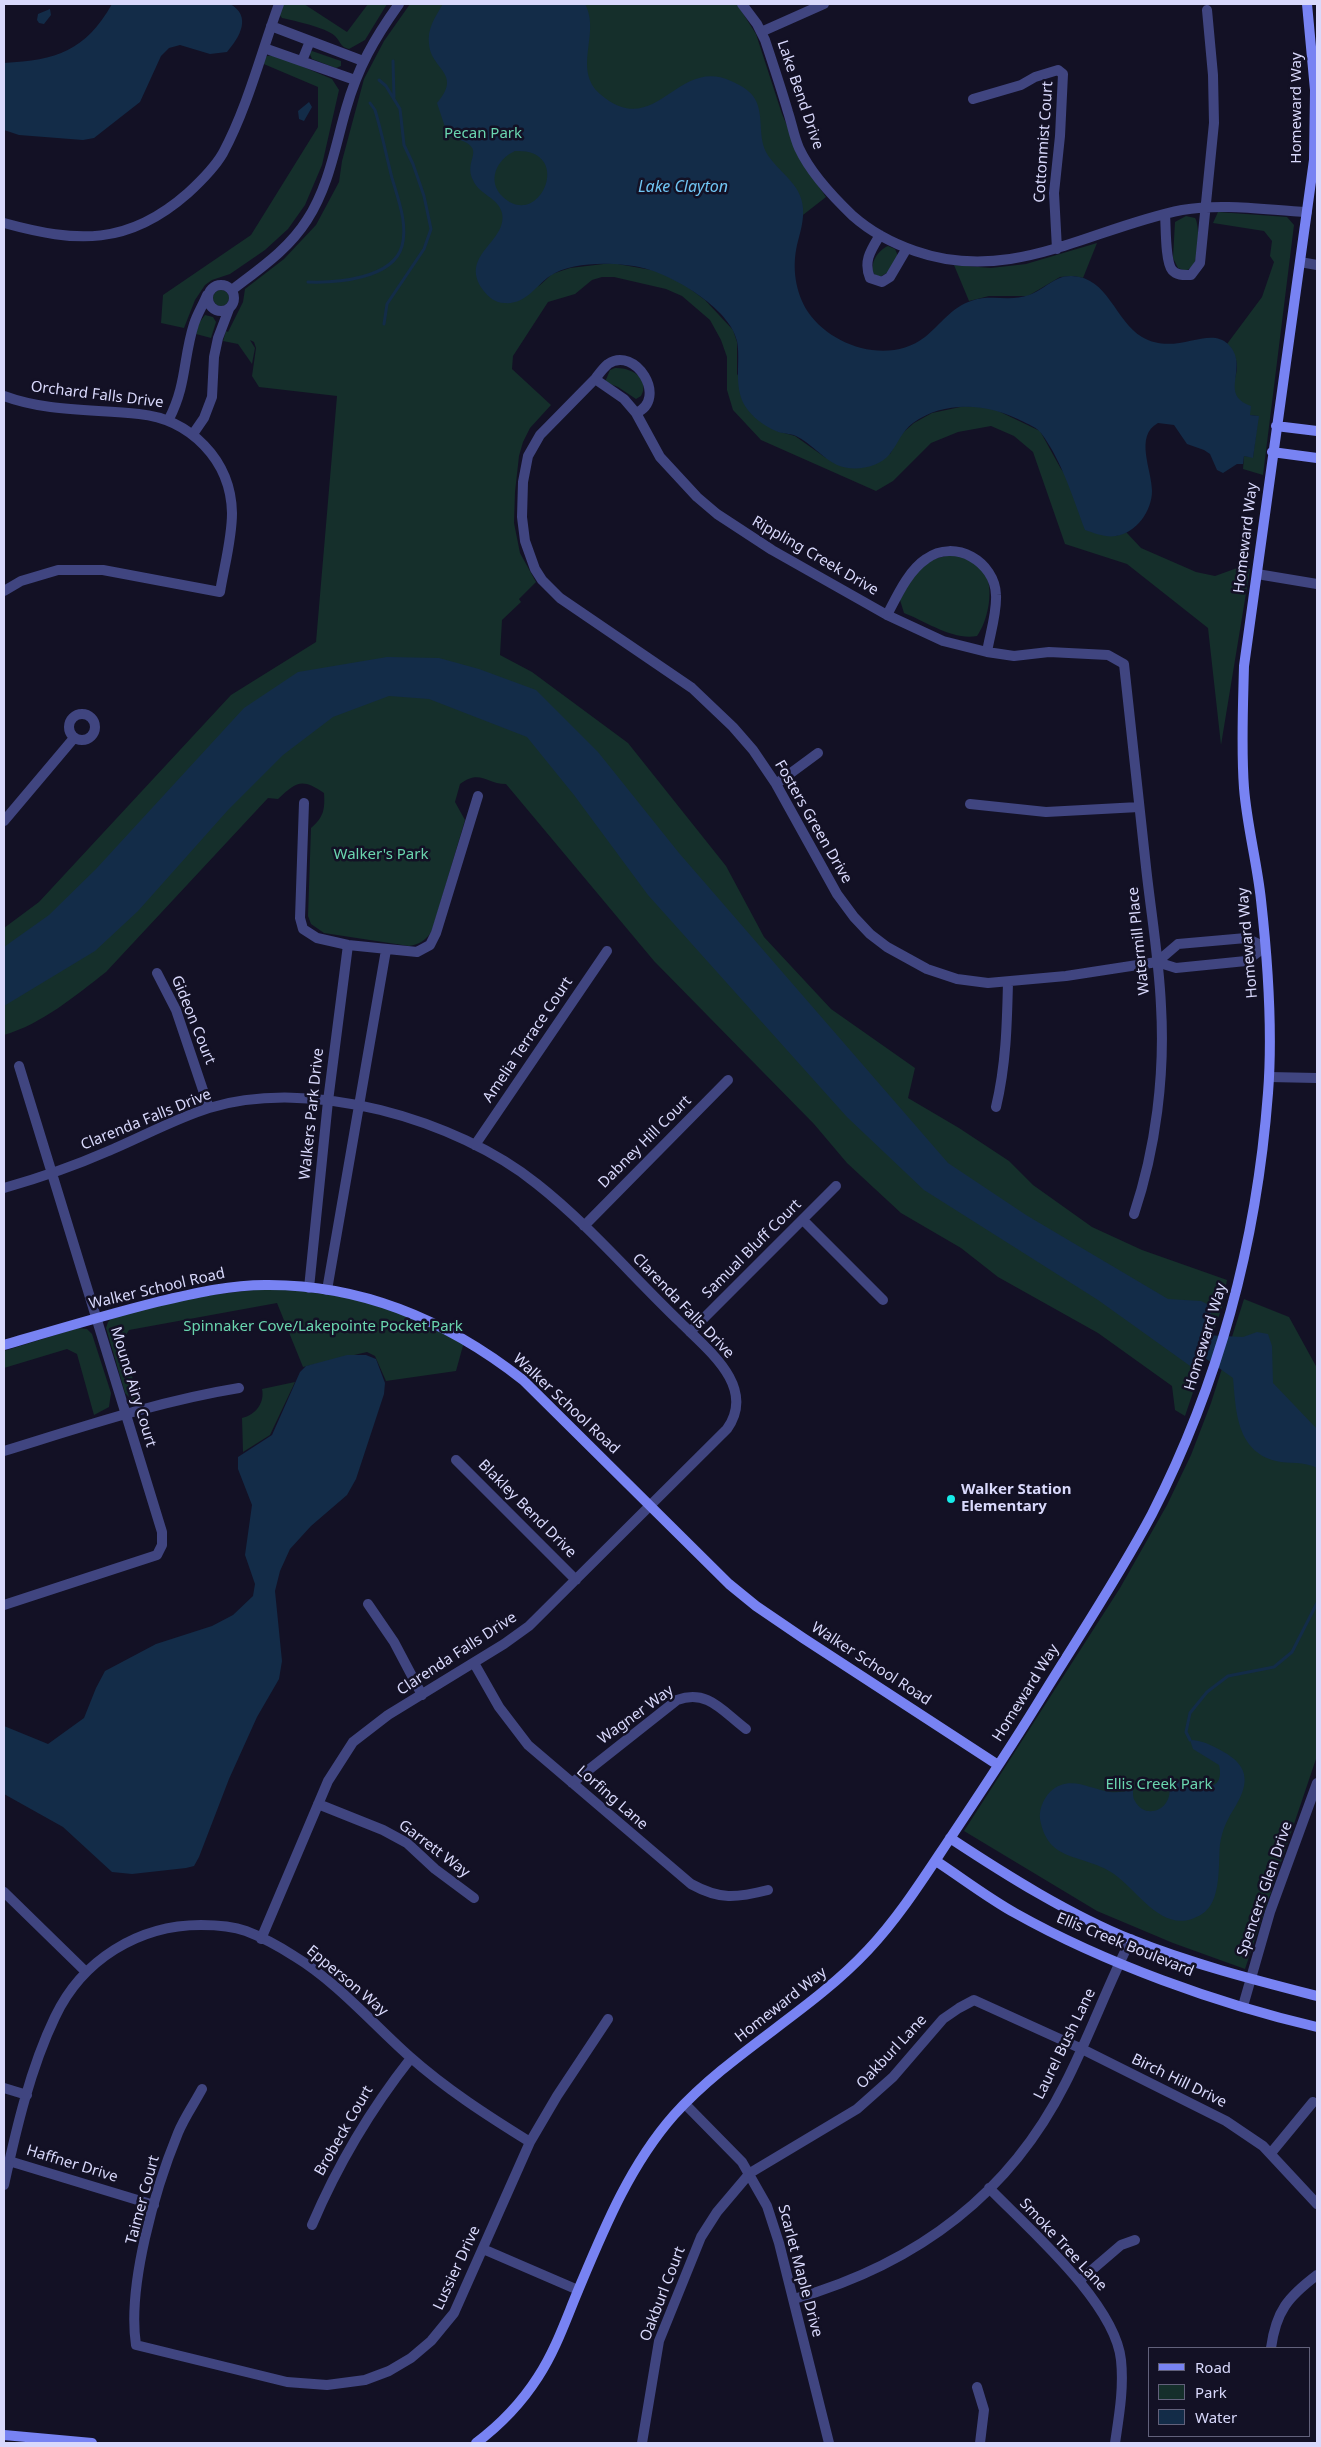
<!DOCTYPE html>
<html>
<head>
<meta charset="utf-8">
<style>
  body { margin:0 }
  #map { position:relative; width:1321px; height:2447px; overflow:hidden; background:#131125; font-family:"Noto Sans",sans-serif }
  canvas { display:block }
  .frame { position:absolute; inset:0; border:5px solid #d9d9fc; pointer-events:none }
  .legend { position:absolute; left:1148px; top:2347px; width:162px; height:90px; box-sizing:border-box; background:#131125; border:1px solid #62617b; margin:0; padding:6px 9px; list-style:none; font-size:15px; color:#d9d9fc }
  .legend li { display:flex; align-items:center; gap:10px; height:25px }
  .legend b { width:25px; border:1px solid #62617b }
</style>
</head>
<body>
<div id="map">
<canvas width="1321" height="2447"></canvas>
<div class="frame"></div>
<ul class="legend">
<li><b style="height:6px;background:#7883f3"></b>Road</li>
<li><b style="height:14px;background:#152f2b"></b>Park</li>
<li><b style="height:14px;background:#132c48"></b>Water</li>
</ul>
</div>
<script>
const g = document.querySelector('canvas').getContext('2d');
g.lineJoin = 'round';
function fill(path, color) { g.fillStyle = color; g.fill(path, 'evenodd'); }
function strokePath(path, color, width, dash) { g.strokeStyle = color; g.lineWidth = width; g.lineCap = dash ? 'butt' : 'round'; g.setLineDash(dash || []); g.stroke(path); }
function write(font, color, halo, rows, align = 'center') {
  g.font = font + ' "Noto Sans",sans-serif'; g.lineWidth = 5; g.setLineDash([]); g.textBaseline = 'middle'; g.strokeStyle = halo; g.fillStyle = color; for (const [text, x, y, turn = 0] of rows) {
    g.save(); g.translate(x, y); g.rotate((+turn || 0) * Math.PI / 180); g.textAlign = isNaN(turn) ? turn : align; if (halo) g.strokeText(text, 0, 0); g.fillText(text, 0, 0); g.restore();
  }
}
fill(new Path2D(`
  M 281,4 L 304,4 L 347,32 L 368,4 L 387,4 L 365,40 L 349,49 C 340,47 341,42 335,36 C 325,27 295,21 282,18 L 279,14 Z
  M 410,4 L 737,4 L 756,34 L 782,114 L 804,165 L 826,197 L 785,229 L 602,207 L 538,287 L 552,274 L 570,268 L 612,263 L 657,271 L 685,285 L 705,300 L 733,330 L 737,342 L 737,374 L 777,431 L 795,436 L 826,458 L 890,454 L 899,436 L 914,423 L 932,413 L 965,406 L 992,408 L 1040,431 L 1061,469 L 1116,536 L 1126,532 L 1141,548 L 1196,572 L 1215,576 L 1240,567 L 1250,569 L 1221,745 L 1208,628 L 1127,564 L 1065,544 L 1033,452 L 1014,436 L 991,426 L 958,432 L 931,443 L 893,481 L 876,491 L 761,440 L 733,410 L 727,390 L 727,357 L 721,340 L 710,320 L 682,296 L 666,289 L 614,277 L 602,277 L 592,280 L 575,294 L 548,302 L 513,356 L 512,369 L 551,405 L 530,428 L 523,442 L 519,456 L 515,492 L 514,523 L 520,553 L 536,582 L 519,599 L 521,602 L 502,620 L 500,655 L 532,672 L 628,743 L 726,866 L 764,937 L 831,1009 L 915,1068 L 908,1098 L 959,1128 L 1009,1161 L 1033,1185 L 1092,1227 L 1142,1250 L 1227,1280 L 1222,1307 L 1185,1416 L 1175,1410 L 1172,1386 L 1098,1333 L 998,1277 L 961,1248 L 901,1213 L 847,1163 L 814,1124 L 654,961 L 506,784 C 485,784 481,769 460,784 L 455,802 L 465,820 L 432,931 C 425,941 420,944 409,946 L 324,933 L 311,924 L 308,916 L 311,828 C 324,817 325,809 324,793 C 302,778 297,781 278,799 L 268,798 L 106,972 C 75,996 42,1024 4,1035 L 4,928 L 39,902 L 231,695 L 316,642 L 337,396 L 259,387 L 252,376 L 256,348 L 254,342 L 250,340 L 255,348 L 252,364 L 238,344 L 223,341 L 226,331 L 228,332 L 243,302 L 245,289 L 284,259 L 316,225 L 339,182 L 342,161 L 364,79 L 384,41 Z
  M 312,51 L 341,61 L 341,66 L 336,68 L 312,59 L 309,52 Z
  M 275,55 L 332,79 L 339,90 L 322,165 L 305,205 L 288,229 L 265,250 L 230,274 L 212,280 L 205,285 L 195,300 L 184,328 L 161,323 L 163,295 L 251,235 L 318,127 L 318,87 L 259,62 L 267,56 Z
  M 1218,212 L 1287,217 L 1294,225 L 1263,475 L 1243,469 L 1244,456 L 1253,457 L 1258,416 L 1249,415 C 1245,409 1237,402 1235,396 C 1228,379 1248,369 1227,344 L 1262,297 L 1274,262 L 1270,256 L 1272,241 L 1264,231 L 1213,223 Z
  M 1186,216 L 1195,218 C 1200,225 1199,259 1193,266 C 1192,267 1187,270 1186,271 L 1178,268 L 1173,258 L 1175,222 Z
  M 1097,243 L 1083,278 L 1074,276 L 1060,277 L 1028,296 L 989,296 L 969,301 L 954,265 L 991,268 L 1026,264 Z
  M 888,246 L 895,249 L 898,256 L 890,271 L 880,277 L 874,274 C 869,264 878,250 888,246 Z
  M213 298a8 8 0 1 1 16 0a8 8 0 1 1-16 0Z
  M 205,315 L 213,317 L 216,322 L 211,338 L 196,334 L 199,323 Z
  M 615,368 C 630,367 651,378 641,396 L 636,399 L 618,387 L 605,382 L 610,370 Z
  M 957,553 C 965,558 979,563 984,571 C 995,588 988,621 977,636 C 954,641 925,621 904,613 L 900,600 L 911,580 L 927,561 Z
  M 275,1287 L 364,1300 L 412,1315 L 464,1342 L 456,1371 L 386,1381 L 375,1356 L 367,1352 L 303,1367 L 277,1303 L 129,1330 L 123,1340 L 138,1400 L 132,1400 L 125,1393 L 106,1328 L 108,1322 L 113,1317 L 189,1298 Z
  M 1244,1299 L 1289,1317 L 1317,1368 L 1317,1756 L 1245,1969 L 1173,1943 L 1097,1911 L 964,1831 L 1120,1588 L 1167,1505 L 1191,1455 L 1211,1403 Z
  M 78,1328 L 87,1329 L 92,1334 L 111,1393 L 109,1407 L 94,1415 L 77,1354 L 67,1349 L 4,1368 L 4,1351 Z
  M 295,1382 L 270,1435 L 243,1452 L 242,1418 C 256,1415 265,1402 262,1389 Z`), '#152f2b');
fill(new Path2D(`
  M 112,4 L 230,4 C 252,16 240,37 227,52 L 210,54 L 180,45 L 169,48 L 161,56 L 140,102 L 94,138 L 83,140 L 19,135 L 4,130 L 4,63 C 57,60 85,51 112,4 Z
  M 443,4 L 585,4 C 601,33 572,69 600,94 C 656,142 676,56 731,81 C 738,84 748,89 753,96 C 765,112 757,134 766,152 C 777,172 801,182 803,208 C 804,221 800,233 797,245 C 792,267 795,292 808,312 C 832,347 889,365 925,337 C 940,325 952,307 971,301 C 990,294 1011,302 1029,295 C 1044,290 1055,275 1072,276 C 1108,277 1115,321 1142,337 C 1176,357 1208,325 1228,344 C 1251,367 1217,394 1251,406 L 1250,415 L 1259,416 L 1253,458 L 1244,456 L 1243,464 L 1237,464 L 1223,473 L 1217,470 L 1210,454 L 1204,450 L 1187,444 L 1174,425 L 1158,423 C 1134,436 1152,470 1152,491 C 1152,511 1136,533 1116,536 C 1106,538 1094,533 1085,530 C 1073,498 1062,461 1041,433 C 1037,428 1030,425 1024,422 C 990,404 946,399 913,423 C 901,432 898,444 889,455 C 878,468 853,472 837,465 C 822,458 811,443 796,436 C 790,433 782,434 776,431 C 764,426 752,417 745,406 C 733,386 741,362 737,341 C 730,308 670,273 639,267 C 615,262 571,261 550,276 C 535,286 526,305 504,303 C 496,303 488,297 483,290 C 458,255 508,242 502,213 C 498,197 479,195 473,180 C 462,157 493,148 448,136 L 437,103 C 463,73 431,70 429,44 C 427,29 435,17 443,4 ZM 515,151 C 575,148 540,231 503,197 C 486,181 497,159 515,151 Z
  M 50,9 L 51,15 L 44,24 L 39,23 L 37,20 L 38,14 Z
  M 309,102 L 312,107 L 304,121 L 299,119 L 298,111 Z
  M 387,657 L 439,658 L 479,669 L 536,690 L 598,752 L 679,853 L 948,1163 L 1026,1215 L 1168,1299 L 1201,1301 L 1213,1307 L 1204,1335 L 1243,1337 L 1257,1332 L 1268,1334 L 1272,1346 L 1273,1383 L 1317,1429 L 1317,1468 C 1304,1461 1289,1464 1276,1461 C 1236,1451 1236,1410 1233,1378 L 1198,1353 L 1193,1368 L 1098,1300 L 924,1190 L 847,1117 L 648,895 L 574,795 L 527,737 L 429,699 L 389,696 L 333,717 L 283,755 L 228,810 L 138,911 L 95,951 L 4,1006 L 4,947 L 49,915 L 96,869 L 244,708 L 298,672 Z
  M 347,1355 L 366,1355 L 376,1359 L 385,1383 L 384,1394 L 356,1479 L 347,1495 L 311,1526 L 290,1549 L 280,1571 L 275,1591 L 282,1661 L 279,1679 L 257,1717 L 229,1779 L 199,1857 L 194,1866 L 186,1868 L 132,1874 L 112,1872 L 63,1827 L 4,1794 L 4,1726 L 48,1744 L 84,1718 L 96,1688 L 105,1671 L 156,1644 L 212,1626 L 233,1615 L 253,1596 L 255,1584 L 245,1555 L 252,1505 L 238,1469 L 238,1457 L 272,1435 L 300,1372 L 306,1366 Z
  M 1190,1740 C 1202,1740 1211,1745 1222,1751 C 1252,1767 1249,1786 1232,1812 C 1226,1822 1222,1831 1220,1844 C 1218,1864 1222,1902 1202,1914 C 1164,1938 1140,1892 1114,1874 C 1084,1853 1048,1864 1040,1819 C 1039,1810 1043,1799 1050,1792 C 1069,1774 1089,1789 1110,1792 C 1117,1793 1126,1791 1133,1790 C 1133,1793 1133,1799 1135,1801 C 1145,1821 1175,1810 1169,1783 C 1175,1782 1184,1779 1189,1780 C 1195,1781 1199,1786 1204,1786 C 1219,1788 1222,1777 1219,1765 L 1193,1749 Z`), '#132c48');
strokePath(new Path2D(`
  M 393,61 L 394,97
  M 379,80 L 386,86 L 400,109 L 404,145 L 413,164 L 424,196 L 431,229 L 424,249 L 387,304 L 384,324
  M 308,282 C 336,283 393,279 402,246 C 408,224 398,199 392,178 C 386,155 382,133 375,110 L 370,103
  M 1190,1740 L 1186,1732 L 1190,1713 L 1207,1692 L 1228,1676 L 1274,1667 L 1292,1652 L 1317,1603`), '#132c48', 3);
strokePath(new Path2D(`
  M 742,4 L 757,24 L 765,40 C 773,64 781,88 788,112 C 792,124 794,137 799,148 C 811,174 833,197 853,216 C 871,232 892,243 915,251 C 1011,285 1091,228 1182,210 C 1223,203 1266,210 1307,212
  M 271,26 L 363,61
  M 761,32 L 824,4
  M 264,48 L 355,80
  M 302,61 L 310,41
  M 973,99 L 1021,85 L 1035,77 L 1058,70 L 1063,74 L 1060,136 L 1054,193 L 1057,249
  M 1165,214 C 1166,226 1165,261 1172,270 C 1177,276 1185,275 1191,275 L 1200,263 L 1214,123 L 1213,75 L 1207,10
  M 4,223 C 77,243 128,246 188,193 C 200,182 215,167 223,153 C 248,106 261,53 279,4
  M 880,235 C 871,250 863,261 870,278 L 882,282 L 890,277 L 907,248
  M 1300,262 L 1317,265
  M208 298a13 13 0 1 1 26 0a13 13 0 1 1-26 0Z
  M 232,290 C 259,269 288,250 307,220 C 329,186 335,147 346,109 C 358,67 374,39 399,4
  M 595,379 C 599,374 603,368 608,364 C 635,345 669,399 636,413
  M 4,396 C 47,412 94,409 139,414 C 190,419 231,460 232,513 C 232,539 224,567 220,592 L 103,570 L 58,570 L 21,581 L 4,591
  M 169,419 C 187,384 183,358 194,324 C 197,314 203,305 207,295
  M 193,434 L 204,418 L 212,397 L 214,357 L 218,338 L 229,309
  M 1257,574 L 1317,584
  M 887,615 C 897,596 908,571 926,559 C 955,538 995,562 996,595 C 997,613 990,634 987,652
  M69 727a13 13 0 1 1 26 0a13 13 0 1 1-26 0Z
  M 776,784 L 818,753
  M 304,803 L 300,918 L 303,929 L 317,938 L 348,945 L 417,952 L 430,945 L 436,933 L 478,796
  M 970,804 L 1046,812 L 1139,807
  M 4,821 L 74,738
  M 157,973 L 176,1010 L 209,1108
  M 1269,1077 L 1317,1078
  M 996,1107 C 1006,1065 1007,1025 1008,982
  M 475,1145 L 607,951
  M 4,1188 C 39,1178 72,1167 106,1152 C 140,1138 174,1119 209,1108 C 310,1077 456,1119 537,1184 C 589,1225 632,1276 680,1322 C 708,1350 757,1387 727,1429 L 529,1626 L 504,1644 L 388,1715 L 353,1742 L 328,1781 L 261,1939
  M 1134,1214 C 1156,1148 1165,1075 1161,1006 C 1159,959 1151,913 1146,867 C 1138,799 1131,731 1124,664 L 1108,655 L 1049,652 L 1014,656 L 987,652 L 943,641 L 887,615 L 772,550 L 717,514 L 697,497 L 660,457 L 636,413 L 624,399 L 595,379 L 540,435 L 528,456 L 523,482 L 522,517 L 525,541 L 535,569 L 542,580 L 560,598 L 692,688 L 733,727 L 753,750 L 776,784 L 837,894 L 854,917 L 870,934 L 887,947 L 927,969 L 957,979 L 988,983 L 1066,976 L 1157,962 L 1176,968 L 1246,961 L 1265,947 L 1246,938 L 1178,944 L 1157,962
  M 803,1220 L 883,1300
  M 584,1226 L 728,1080
  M 309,1288 L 328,1101 L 348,945
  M 327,1290 L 386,950
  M 690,1332 L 836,1186
  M 4,1451 C 82,1427 159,1401 239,1388
  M 456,1460 L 576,1580
  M 368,1604 L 394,1642 L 422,1695
  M 4,1605 L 157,1555 L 162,1545 L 162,1532 L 19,1066
  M 474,1663 L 499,1707 L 528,1745 L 691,1884 C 720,1900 736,1898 768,1890
  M 572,1783 L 677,1700 C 708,1689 722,1711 746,1729
  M 318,1804 L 383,1830 L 407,1843 L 435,1869 L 474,1898
  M 4,1892 L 86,1972
  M 1243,2006 L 1270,1912 L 1317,1783
  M 4,2088 L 27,2095
  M 202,2089 C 194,2104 184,2118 178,2133 C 155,2189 127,2286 136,2345 L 287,2382 L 327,2385 L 365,2380 L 389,2371 L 411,2358 L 431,2341 L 454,2313 L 530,2142 L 557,2096 L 608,2019
  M 685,2104 L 742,2162 L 767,2206 L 779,2243 L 829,2443
  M 1271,2153 L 1313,2102
  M 9,2161 L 154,2205
  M 4,2185 C 16,2130 30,2069 55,2017 C 82,1960 138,1925 201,1925 C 216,1925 232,1926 246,1931 C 262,1937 280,1947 294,1956 C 337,1982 372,2023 409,2056 C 446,2089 488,2116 530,2142
  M 989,2188 C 1029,2229 1115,2303 1121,2360 C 1124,2388 1119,2416 1115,2443
  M 312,2225 C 338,2164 370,2110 411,2058
  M 483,2249 L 578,2290
  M 1079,2281 L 1121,2245 L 1135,2240
  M 794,2299 C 913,2265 1008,2197 1065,2084 C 1089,2037 1107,1987 1131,1939
  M 1271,2348 C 1276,2311 1288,2297 1317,2275
  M 977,2387 L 984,2410 L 980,2443
  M 642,2443 L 659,2341 L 701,2237 L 717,2212 L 750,2173 L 857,2109 L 893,2077 L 943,2019 L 959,2008 L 974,2000 L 1082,2049 L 1226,2121 L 1263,2146 L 1317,2204`), '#404580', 10);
strokePath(new Path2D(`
  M 1276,426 L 1317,431
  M 1272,452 L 1317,458
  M 4,1345 C 55,1330 105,1315 157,1302 C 192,1294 228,1285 265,1285 C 361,1284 448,1321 523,1380 L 729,1584 L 756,1606 L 803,1638 L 998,1765
  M 950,1838 C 1006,1875 1070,1915 1132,1940 C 1192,1964 1255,1980 1317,1996
  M 936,1861 C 962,1878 988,1898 1015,1913 C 1104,1963 1218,2004 1317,2027
  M 4,2435 L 92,2443
  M 476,2443 C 500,2425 522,2402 538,2377 C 555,2351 565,2322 577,2293 C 603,2231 629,2166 674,2115 C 731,2052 810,2012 868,1950 C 901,1915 926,1874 953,1834 C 981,1792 1009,1750 1036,1706 C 1075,1642 1117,1580 1152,1514 C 1219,1383 1257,1239 1268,1093 C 1273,1029 1268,963 1261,900 C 1257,862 1247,826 1244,788 C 1241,748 1243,707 1244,666 L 1314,160 L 1315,90 L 1307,4`), '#7883f3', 10);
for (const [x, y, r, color] of [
  [951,1499,5,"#16ebe9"]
]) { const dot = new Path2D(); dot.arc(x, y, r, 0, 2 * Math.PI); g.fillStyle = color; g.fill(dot); strokePath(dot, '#131125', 2); }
write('15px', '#d9d9fc', '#131125', [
  ["Lake Bend Drive",800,95,71],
  ["Homeward Way",1297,108,-90],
  ["Cottonmist Court",1044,142,-86],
  ["Orchard Falls Drive",97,395,7],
  ["Homeward Way",1246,538,-83],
  ["Rippling Creek Drive",815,556,30],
  ["Fosters Green Drive",813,822,60],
  ["Watermill Place",1139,941,-96],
  ["Homeward Way",1248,943,-95],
  ["Gideon Court",193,1020,68],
  ["Amelia Terrace Court",528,1040,-56],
  ["Walkers Park Drive",312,1114,-84],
  ["Clarenda Falls Drive",146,1120,-22],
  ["Dabney Hill Court",645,1142,-45],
  ["Samual Bluff Court",752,1249,-45],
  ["Walker School Road",157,1289,-13],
  ["Clarenda Falls Drive",683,1306,46],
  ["Homeward Way",1206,1337,-73],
  ["Mound Airy Court",133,1387,73],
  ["Walker School Road",566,1404,43],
  ["Blakley Bend Drive",527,1509,45],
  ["Clarenda Falls Drive",457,1654,-33],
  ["Walker School Road",871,1664,33],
  ["Homeward Way",1026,1693,-58],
  ["Wagner Way",636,1715,-36],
  ["Lorfing Lane",612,1798,41],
  ["Garrett Way",434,1849,37],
  ["Spencers Glen Drive",1265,1889,-71],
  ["Ellis Creek Boulevard",1125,1945,22],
  ["Epperson Way",347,1981,40],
  ["Homeward Way",781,2005,-38],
  ["Laurel Bush Lane",1065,2044,-64],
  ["Oakburl Lane",892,2052,-47],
  ["Birch Hill Drive",1179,2081,26],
  ["Brobeck Court",344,2131,-60],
  ["Haffner Drive",72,2164,17],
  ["Taimer Court",143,2200,-75],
  ["Smoke Tree Lane",1063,2245,47],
  ["Lussier Drive",457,2268,-65],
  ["Scarlet Maple Drive",800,2271,75],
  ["Oakburl Court",663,2294,-69]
]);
write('15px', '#6ad6af', '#131125', [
  ["Pecan Park",483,134],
  ["Walker's Park",381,855],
  ["Spinnaker Cove/Lakepointe Pocket Park",323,1327],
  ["Ellis Creek Park",1159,1785]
]);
write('bold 15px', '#d9d9fc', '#131125', [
  ["Walker Station",961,1490],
  ["Elementary",961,1507]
], 'left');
write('italic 16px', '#70c5f3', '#131125', [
  ["Lake Clayton",683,187]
]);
</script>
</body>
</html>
